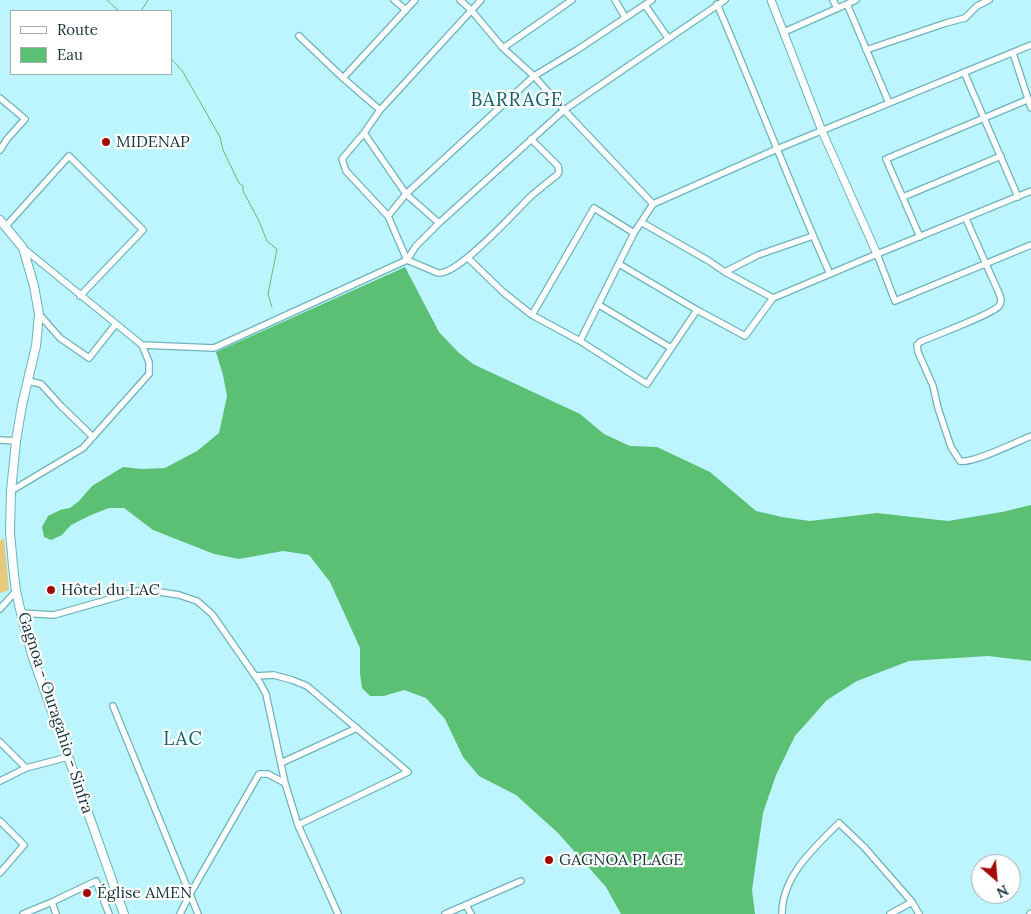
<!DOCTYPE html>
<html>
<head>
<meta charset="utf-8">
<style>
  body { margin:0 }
  #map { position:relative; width:1031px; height:914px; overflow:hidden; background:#bdf5ff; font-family:Lora,serif }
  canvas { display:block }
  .legend { position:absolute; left:10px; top:10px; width:162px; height:65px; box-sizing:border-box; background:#fff; border:1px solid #a2aeb0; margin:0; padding:6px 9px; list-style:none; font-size:15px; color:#163439 }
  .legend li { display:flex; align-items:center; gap:10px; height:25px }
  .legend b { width:25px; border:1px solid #a2aeb0 }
  .north { position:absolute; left:971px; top:854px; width:50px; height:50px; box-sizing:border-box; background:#fff; border:1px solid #a2aeb0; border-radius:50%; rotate:153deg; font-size:14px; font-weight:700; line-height:20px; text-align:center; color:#163439 }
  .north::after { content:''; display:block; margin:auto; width:18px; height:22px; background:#a20b06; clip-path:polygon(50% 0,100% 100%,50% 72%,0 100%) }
</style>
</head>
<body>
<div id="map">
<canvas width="1031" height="914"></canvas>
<ul class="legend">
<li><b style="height:6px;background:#fff"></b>Route</li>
<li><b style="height:14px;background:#5bc073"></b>Eau</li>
</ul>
<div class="north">N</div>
</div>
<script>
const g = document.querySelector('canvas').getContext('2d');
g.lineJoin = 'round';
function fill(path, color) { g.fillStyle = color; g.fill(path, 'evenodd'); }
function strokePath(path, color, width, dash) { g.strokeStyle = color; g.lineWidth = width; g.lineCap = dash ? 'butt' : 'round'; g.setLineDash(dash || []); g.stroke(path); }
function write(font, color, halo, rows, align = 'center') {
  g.font = font + ' Lora,serif'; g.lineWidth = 4.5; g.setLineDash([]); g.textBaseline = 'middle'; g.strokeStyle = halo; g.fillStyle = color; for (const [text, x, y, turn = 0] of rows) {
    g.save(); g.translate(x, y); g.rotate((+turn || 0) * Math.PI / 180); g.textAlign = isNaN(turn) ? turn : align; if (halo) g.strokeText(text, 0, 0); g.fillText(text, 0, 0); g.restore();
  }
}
fill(new Path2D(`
  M 4,538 L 9,590 L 0,593 L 0,541 Z`), '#e7c97d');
fill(new Path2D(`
  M 405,267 L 439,332 L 458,352 L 473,364 L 580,414 L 604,434 L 630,446 L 657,447 L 710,472 L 756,511 L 782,517 L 810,521 L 877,513 L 948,521 L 1002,512 L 1031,505 L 1031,661 L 988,656 L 909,661 L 857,681 L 827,700 L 795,736 L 776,775 L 763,813 L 752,890 L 755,914 L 621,914 L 606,887 L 558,833 L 516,795 L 479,776 L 463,757 L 445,719 L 426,698 L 404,690 L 384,696 L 370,696 L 362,688 L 360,674 L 360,648 L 330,582 L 309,555 L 283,551 L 239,559 L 214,554 L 153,530 L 124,508 L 109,508 L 91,515 L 71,525 L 62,535 L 51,540 L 44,537 L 42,527 L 48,516 L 60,510 L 70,508 L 79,501 L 92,486 L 123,467 L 142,469 L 165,468 L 197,451 L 219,433 L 227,396 L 223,375 L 216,352 Z`), '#5bc073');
strokePath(new Path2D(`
  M 107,0 L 119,11
  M 141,11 L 148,0
  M 171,58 L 183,72 L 220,137 L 223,150 L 239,183 L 243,186 L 243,191 L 259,221 L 267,241 L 277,249 L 268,294 L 272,307`), '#5bc073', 1);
const minor = new Path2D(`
  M 394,0 L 406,10
  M 460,0 L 471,10 L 503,48 L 534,76 L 564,110 L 653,204
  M 615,0 L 625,17
  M 833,0 L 837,8
  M 717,4 C 756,94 790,185 830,274
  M 847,4 L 889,103
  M 645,5 L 668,38
  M 784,32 L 856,0
  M 299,36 L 343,78 L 380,110
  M 503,48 L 572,0
  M 866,50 L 946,23 L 965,18 L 977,6 L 989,0
  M 1013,53 L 1031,108
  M 964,72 L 1018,197
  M 343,78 L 415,0
  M 0,98 L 25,119 L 7,139 L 0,150
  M 364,133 L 406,194 L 439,223
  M 531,139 L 558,166 L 559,172 L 557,175 C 548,182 539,189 530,197 C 515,212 457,276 438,273 L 407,260 L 416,246 L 439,223 L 564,110 L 725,0
  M 903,197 L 1001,156
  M 388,216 L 346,171 L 342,159 L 364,133 L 380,110 L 481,0
  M 966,219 L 998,291 C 1000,295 1003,301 999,306 C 993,314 933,336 920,342 L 917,345 L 918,352 L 933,386 L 938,408 L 951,447 L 960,461 C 972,464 1017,442 1031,436
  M 641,222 L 709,261 L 725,272 L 773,298
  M 6,226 L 69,156 L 143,230 L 80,296
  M 634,233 L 594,208 L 532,315 L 580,341 L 647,384 L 697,310
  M 920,237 L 886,159 L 1027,100
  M 877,254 L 895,301 L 1031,245
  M 468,258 L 503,292 L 532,315
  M 619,264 L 697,310 L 745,336 L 773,298 L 877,254 L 1031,191
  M 725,272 L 758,255 L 813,236
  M 599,305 L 671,348
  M 39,314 L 60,338 L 89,358 L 115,325
  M 580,341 L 634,233 L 653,204 L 777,149 L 1031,45
  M 142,345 L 214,348 L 407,260 L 388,216 L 406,194 L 534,76 L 577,50 L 652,0
  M 28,381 L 41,384 L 60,405 L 93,437
  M 0,440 L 16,441
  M 11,491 L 83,448 L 149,374 L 149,362 L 142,345 L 23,248
  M 0,609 L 16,591
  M 21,613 L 54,615 L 138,591 L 160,592 L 179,595 L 197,601 L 212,614 L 260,683 L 266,694 L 285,783 L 298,825 L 338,914
  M 255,676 L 274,675 L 292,680 L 307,686 L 408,772 L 298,825
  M 113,706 L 198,914
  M 0,742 L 26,768
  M 281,763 L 357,728
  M 0,781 L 26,768 L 68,757
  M 0,821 L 24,845 L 0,873
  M 52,902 L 96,881 L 109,914
  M 466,905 L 471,914
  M 23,914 L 52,902 L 56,914
  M 180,914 L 190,894 L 259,774 L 268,774 L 285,783
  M 445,914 L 521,881
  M 782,914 C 782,876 814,848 839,823 L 865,848 L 912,902 L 919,914
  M 890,914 L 912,902
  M 1030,914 L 1031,913`);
const tertiary = new Path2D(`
  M 771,0 L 822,131 L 877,254`);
const secondary = new Path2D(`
  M 0,220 L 23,248 L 34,286 L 39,314 L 36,346 L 22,405 L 16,441 L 11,491 L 10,532 L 13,566 L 16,591 L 21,613 L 32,655 L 124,914`);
strokePath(minor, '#6cb3be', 8);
strokePath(tertiary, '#6cb3be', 9);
strokePath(secondary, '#6cb3be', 10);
strokePath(minor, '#fff', 5.5);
strokePath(tertiary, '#fff', 7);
strokePath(secondary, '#fff', 8);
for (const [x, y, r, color] of [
  [106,142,5,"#a20b06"],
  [51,590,5,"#a20b06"],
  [549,860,5,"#a20b06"],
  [87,893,5,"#a20b06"]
]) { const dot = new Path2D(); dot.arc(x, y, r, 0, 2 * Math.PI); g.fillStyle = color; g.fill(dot); strokePath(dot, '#fff', 2); }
write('16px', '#163439', '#fff', [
  ["MIDENAP",116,142],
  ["Hôtel du LAC",61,590],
  ["GAGNOA PLAGE",559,860],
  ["Église AMEN",97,893]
], 'left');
write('16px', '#163439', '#fff', [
  ["Gagnoa - Ouragahio - Sinfra",55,713,72]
]);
g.letterSpacing = '1px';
write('19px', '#12616d', '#fff', [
  ["BARRAGE",517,101],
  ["LAC",183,740]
]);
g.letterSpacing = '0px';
</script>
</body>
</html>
